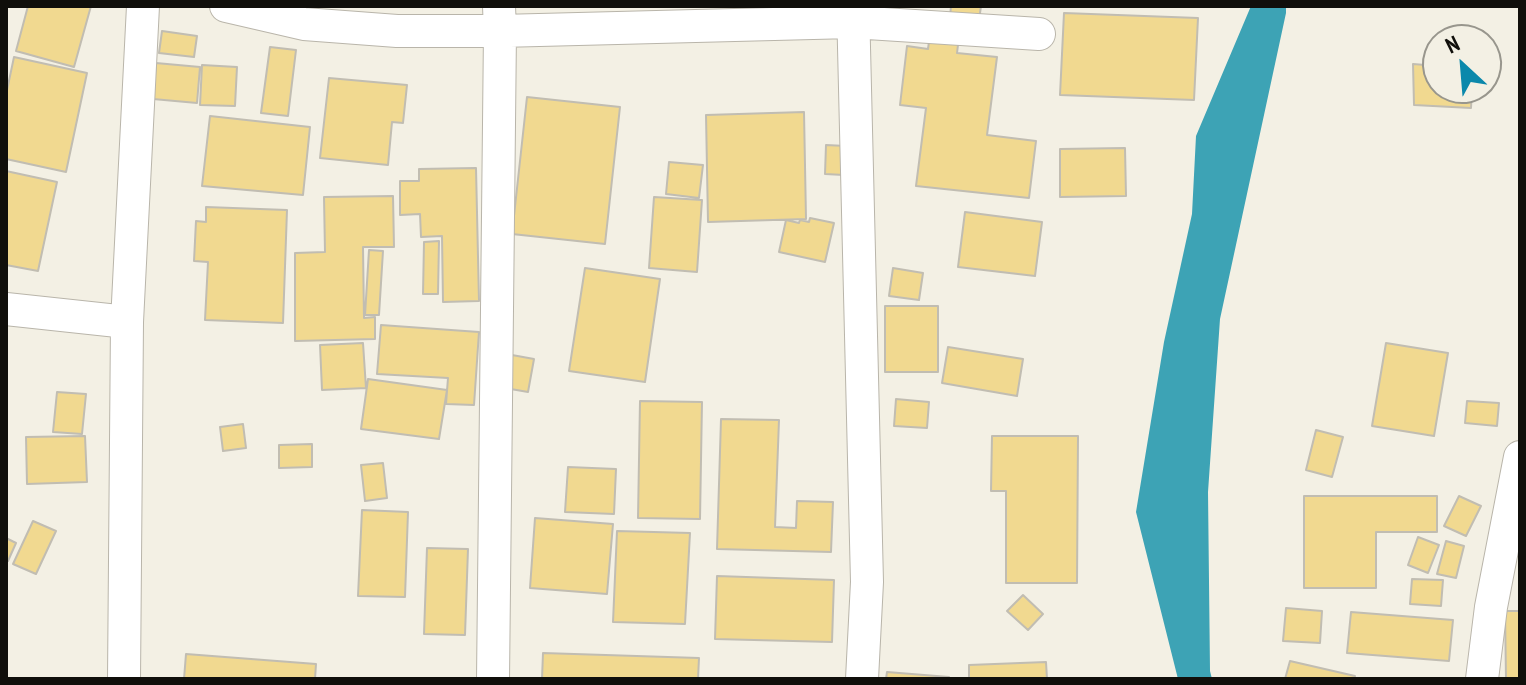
<!DOCTYPE html>
<html>
<head>
<meta charset="utf-8">
<style>
  body { margin:0 }
  #map { position:relative; width:1526px; height:685px; overflow:hidden; background:#f3f0e4; font-family:"PT Sans Narrow",sans-serif }
  canvas { display:block }
  .frame { position:absolute; inset:0; border:8px solid #100f0b; pointer-events:none }
  .north { position:absolute; left:1422px; top:24px; width:80px; height:80px; box-sizing:border-box; background:#f3f0e4; border:2px solid #98968d; border-radius:50%; rotate:334deg; font-size:22px; font-weight:700; line-height:32px; text-align:center; color:#100f0b }
  .north::after { content:''; display:block; margin:auto; width:28px; height:36px; background:#0b88ab; clip-path:polygon(50% 0,100% 100%,50% 72%,0 100%) }
</style>
</head>
<body>
<div id="map">
<canvas width="1526" height="685"></canvas>
<div class="frame"></div>
<div class="north">N</div>
</div>
<script>
const g = document.querySelector('canvas').getContext('2d');
g.lineJoin = 'round';
function fill(path, color) { g.fillStyle = color; g.fill(path, 'evenodd'); }
function strokePath(path, color, width, dash) { g.strokeStyle = color; g.lineWidth = width; g.lineCap = dash ? 'butt' : 'round'; g.setLineDash(dash || []); g.stroke(path); }
fill(new Path2D(`
  M 1251,6 L 1286,6 L 1286,13 L 1220,319 L 1208,492 L 1210,671 L 1212,679 L 1178,679 L 1136,512 L 1164,342 L 1192,214 L 1196,136 Z`), '#3da3b5');
const building = new Path2D(`
  M 28,6 L 91,6 L 74,67 L 16,51 Z
  M 951,6 L 981,6 L 979,20 L 950,17 Z
  M 1064,13 L 1198,18 L 1194,100 L 1060,95 Z
  M 162,31 L 197,36 L 194,57 L 159,53 Z
  M 930,34 L 959,37 L 957,53 L 997,57 L 987,135 L 1036,141 L 1029,198 L 916,186 L 926,108 L 900,105 L 907,46 L 928,49 Z
  M 270,47 L 296,50 L 288,116 L 261,113 Z
  M 14,57 L 87,73 L 66,172 L 6,159 L 6,95 Z
  M 156,63 L 200,67 L 197,103 L 153,99 Z
  M 1413,64 L 1438,66 L 1438,88 L 1472,88 L 1471,108 L 1414,105 Z
  M 202,65 L 237,67 L 235,106 L 200,105 Z
  M 329,78 L 407,85 L 403,123 L 392,122 L 388,165 L 320,158 Z
  M 527,97 L 620,107 L 605,244 L 512,234 Z
  M 804,112 L 806,219 L 708,222 L 706,115 Z
  M 210,116 L 310,127 L 303,195 L 202,186 Z
  M 826,145 L 846,146 L 844,175 L 825,174 Z
  M 1125,148 L 1126,196 L 1060,197 L 1060,149 Z
  M 669,162 L 703,165 L 699,198 L 666,194 Z
  M 476,168 L 479,301 L 443,302 L 442,236 L 421,237 L 420,214 L 400,215 L 400,181 L 419,181 L 419,169 Z
  M 6,171 L 57,182 L 38,271 L 6,265 Z
  M 393,196 L 394,247 L 363,247 L 364,318 L 375,317 L 375,339 L 295,341 L 295,253 L 325,252 L 324,197 Z
  M 654,197 L 702,200 L 697,272 L 649,268 Z
  M 206,207 L 287,210 L 283,323 L 205,320 L 208,262 L 194,261 L 196,221 L 206,222 Z
  M 965,212 L 1042,222 L 1035,276 L 958,267 Z
  M 810,218 L 834,223 L 825,262 L 779,252 L 786,220 L 799,223 L 800,220 L 809,222 Z
  M 439,241 L 438,294 L 423,294 L 424,242 Z
  M 369,250 L 383,251 L 379,315 L 365,315 Z
  M 585,268 L 660,279 L 645,382 L 569,371 Z
  M 893,268 L 923,273 L 919,300 L 889,296 Z
  M 885,306 L 938,306 L 938,372 L 885,372 Z
  M 381,325 L 479,332 L 474,405 L 446,404 L 448,378 L 377,374 Z
  M 363,343 L 366,388 L 322,390 L 320,345 Z
  M 1386,343 L 1448,353 L 1434,436 L 1372,426 Z
  M 948,347 L 1023,359 L 1017,396 L 942,383 Z
  M 512,355 L 534,359 L 528,392 L 505,388 Z
  M 368,379 L 447,390 L 439,439 L 361,429 Z
  M 57,392 L 86,394 L 82,434 L 53,432 Z
  M 896,399 L 929,402 L 927,428 L 894,426 Z
  M 640,401 L 702,402 L 700,519 L 638,518 Z
  M 1467,401 L 1499,403 L 1497,426 L 1465,423 Z
  M 721,419 L 779,420 L 775,527 L 796,528 L 797,501 L 833,502 L 831,552 L 717,549 Z
  M 243,424 L 246,448 L 223,451 L 220,427 Z
  M 1316,430 L 1343,437 L 1332,477 L 1306,470 Z
  M 85,436 L 87,482 L 27,484 L 26,437 Z
  M 992,436 L 1078,436 L 1077,583 L 1006,583 L 1006,491 L 991,491 Z
  M 312,444 L 312,467 L 279,468 L 279,445 Z
  M 383,463 L 387,498 L 365,501 L 361,465 Z
  M 568,467 L 616,469 L 614,514 L 565,512 Z
  M 1304,496 L 1437,496 L 1437,532 L 1376,532 L 1376,588 L 1304,588 Z
  M 1459,496 L 1481,506 L 1466,536 L 1444,526 Z
  M 362,510 L 408,512 L 405,597 L 358,596 Z
  M 535,518 L 613,524 L 607,594 L 530,588 Z
  M 33,521 L 56,531 L 36,574 L 13,564 Z
  M 617,531 L 690,533 L 685,624 L 613,622 Z
  M 1418,537 L 1439,545 L 1428,573 L 1408,565 Z
  M 6,538 L 16,543 L 8,561 L 6,560 Z
  M 1446,541 L 1464,546 L 1456,578 L 1437,574 Z
  M 427,548 L 468,549 L 465,635 L 424,634 Z
  M 717,576 L 834,580 L 832,642 L 715,639 Z
  M 1412,579 L 1443,580 L 1441,606 L 1410,604 Z
  M 1023,595 L 1043,614 L 1028,630 L 1007,611 Z
  M 1286,608 L 1322,611 L 1320,643 L 1283,641 Z
  M 1505,611 L 1520,611 L 1520,679 L 1506,679 Z
  M 1351,612 L 1453,620 L 1449,661 L 1347,653 Z
  M 543,653 L 699,658 L 698,679 L 542,679 Z
  M 186,654 L 316,664 L 315,679 L 184,679 Z
  M 1290,661 L 1355,676 L 1354,679 L 1285,679 Z
  M 1046,662 L 1047,679 L 969,679 L 969,665 Z
  M 887,672 L 949,677 L 948,679 L 886,679 Z`);
fill(building, '#f1d990');
strokePath(building, '#c1bdb2', 2);
const minor = new Path2D(`
  M 226,6 L 304,24 L 397,31 L 500,31 L 852,22 L 1039,34
  M 853,6 L 867,582 L 862,679
  M 6,309 L 127,322
  M 124,679 L 127,322 L 143,6
  M 493,679 L 500,31 L 499,6
  M 1482,679 L 1491,607 L 1520,457`);
strokePath(minor, '#b9b5aa', 34);
strokePath(minor, '#fff', 32);
</script>
</body>
</html>
